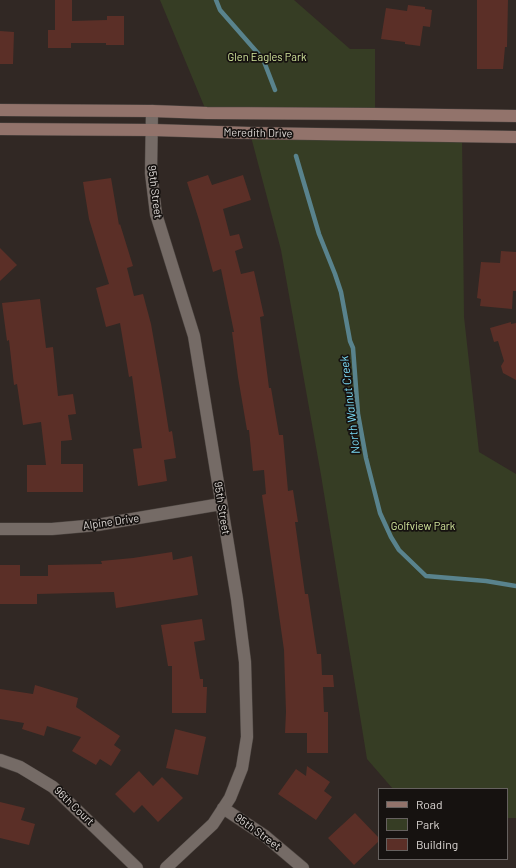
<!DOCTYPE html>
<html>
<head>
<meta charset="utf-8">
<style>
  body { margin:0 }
  #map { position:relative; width:516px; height:868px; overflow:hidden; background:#312824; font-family:Barlow,sans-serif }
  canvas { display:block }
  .legend { position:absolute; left:378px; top:788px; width:130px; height:72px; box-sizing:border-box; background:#161210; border:1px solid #66615f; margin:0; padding:5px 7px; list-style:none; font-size:12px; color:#ddd8d5 }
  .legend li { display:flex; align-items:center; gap:8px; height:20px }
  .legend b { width:20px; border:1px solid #66615f }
</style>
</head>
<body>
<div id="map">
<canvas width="516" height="868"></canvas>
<ul class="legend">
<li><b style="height:5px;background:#92736b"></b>Road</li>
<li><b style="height:11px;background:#363d24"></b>Park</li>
<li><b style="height:11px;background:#5b2f27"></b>Building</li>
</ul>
</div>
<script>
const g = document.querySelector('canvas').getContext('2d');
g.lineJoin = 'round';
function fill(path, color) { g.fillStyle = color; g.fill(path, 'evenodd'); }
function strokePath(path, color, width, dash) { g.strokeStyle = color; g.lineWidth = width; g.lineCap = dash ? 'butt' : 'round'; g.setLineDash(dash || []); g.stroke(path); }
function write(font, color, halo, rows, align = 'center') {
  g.font = font + ' Barlow,sans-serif'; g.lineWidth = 3.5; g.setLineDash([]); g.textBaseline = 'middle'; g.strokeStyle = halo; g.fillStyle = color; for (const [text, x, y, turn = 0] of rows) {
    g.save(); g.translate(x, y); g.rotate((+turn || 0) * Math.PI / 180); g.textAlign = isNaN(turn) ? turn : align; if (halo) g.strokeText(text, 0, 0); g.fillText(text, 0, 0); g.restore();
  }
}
fill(new Path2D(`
  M 160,0 L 294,0 L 350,49 L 375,49 L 375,114 L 207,113 Z
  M 250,133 L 462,135 L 464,317 L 479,452 L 516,474 L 516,818 L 507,818 L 507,789 L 393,789 L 367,759 L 321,475 L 281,250 Z`), '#363d24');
strokePath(new Path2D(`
  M 216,0 L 220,10 L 263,59 L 275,90
  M 296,156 L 319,234 L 335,274 L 341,292 L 350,341 L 353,348 L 358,414 L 366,458 L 380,513 L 391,537 L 399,550 L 426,576 L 486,581 L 516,586`), '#59838d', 4.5);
fill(new Path2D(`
  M 55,0 L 72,0 L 72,21 L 107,20 L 107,16 L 124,16 L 124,45 L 106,45 L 106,43 L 71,43 L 71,48 L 48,48 L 48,30 L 55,30 Z
  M 477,0 L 508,0 L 507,47 L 505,47 L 503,69 L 477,69 Z
  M 408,5 L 425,7 L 425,9 L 432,10 L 430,27 L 423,26 L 420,46 L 405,44 L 405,42 L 381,39 L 386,8 L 407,11 Z
  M 0,31 L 14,32 L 13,64 L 0,64 Z
  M 208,175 L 212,185 L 243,175 L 251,200 L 223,209 L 230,236 L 239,234 L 243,248 L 235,251 L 241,274 L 254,271 L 264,316 L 260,317 L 269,388 L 271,388 L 279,435 L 283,435 L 288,491 L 293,490 L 298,522 L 295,522 L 305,594 L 308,594 L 317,654 L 321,654 L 322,675 L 333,675 L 334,687 L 323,687 L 324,712 L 328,712 L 328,753 L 307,753 L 307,733 L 285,733 L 286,712 L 284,650 L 262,495 L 266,494 L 264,470 L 253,471 L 249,430 L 247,430 L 238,377 L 232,332 L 234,332 L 221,269 L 213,272 L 199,220 L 187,182 Z
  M 111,178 L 119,225 L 120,224 L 133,266 L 127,268 L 134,296 L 143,294 L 151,324 L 161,381 L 169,432 L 172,431 L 176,458 L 164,460 L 167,481 L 138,486 L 133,449 L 142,448 L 132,376 L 129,377 L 120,323 L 106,327 L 96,288 L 109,284 L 89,219 L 83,182 Z
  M 0,248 L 17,265 L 0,281 Z
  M 501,251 L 516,252 L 516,291 L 513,291 L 512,309 L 480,306 L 481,299 L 477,298 L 481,262 L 500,263 Z
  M 40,299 L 46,348 L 53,347 L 58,396 L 73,394 L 76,414 L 68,415 L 72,440 L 61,441 L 61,464 L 83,464 L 83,492 L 27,492 L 27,465 L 46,465 L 41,422 L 23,425 L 17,384 L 14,385 L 9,340 L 7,341 L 2,303 Z
  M 511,322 L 511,324 L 516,323 L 516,380 L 503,373 L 501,366 L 504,361 L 498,341 L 494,342 L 490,328 Z
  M 172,552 L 173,560 L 192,556 L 198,595 L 116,608 L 114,592 L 37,594 L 37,604 L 0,604 L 0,565 L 20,565 L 20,576 L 48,576 L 48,565 L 102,564 L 101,561 L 133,558 Z
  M 202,619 L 205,640 L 194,642 L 200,679 L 203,679 L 203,687 L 207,687 L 206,713 L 172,713 L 172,666 L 168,666 L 161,625 Z
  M 35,685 L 78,698 L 76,707 L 120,736 L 114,745 L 121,750 L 111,766 L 100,759 L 96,765 L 72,751 L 81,737 L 47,726 L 44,736 L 22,729 L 24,723 L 0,719 L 0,689 L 33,694 Z
  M 175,729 L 206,737 L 198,775 L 166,768 Z
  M 307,766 L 330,782 L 324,791 L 332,797 L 316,820 L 278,794 L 296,769 L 306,776 Z
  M 139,771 L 153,786 L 162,777 L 183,798 L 158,822 L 142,805 L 134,813 L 115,794 Z
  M 0,802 L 25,808 L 21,820 L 35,824 L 29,845 L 0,838 Z
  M 355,813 L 379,838 L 379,841 L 354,865 L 328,838 Z`), '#5b2f27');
const street = new Path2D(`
  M 152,111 L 151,173 L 156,214 L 194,336 L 237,599 L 245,662 L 247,737 L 242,768 L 230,798 L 213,824 L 166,868
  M 0,529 L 52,529 L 97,525 L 221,504
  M 0,760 L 20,767 L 53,787 L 137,868
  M 223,808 L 265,836 L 303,868`);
const secondary = new Path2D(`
  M 0,110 L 152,111 L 207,113 L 375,114 L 516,116
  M 0,129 L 153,130 L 250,133 L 516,137`);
strokePath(street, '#4c4541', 13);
strokePath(secondary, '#4c4541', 13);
strokePath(street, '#756b66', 12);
strokePath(secondary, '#92736b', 12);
write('11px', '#d0e39a', '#161210', [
  ["Glen Eagles Park",267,57],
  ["Golfview Park",423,526]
]);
write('11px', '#ddd8d5', '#161210', [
  ["Meredith Drive",258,133,1],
  ["95th Street",155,192,83],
  ["95th Street",222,508,81],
  ["Alpine Drive",111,522,-8],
  ["96th Court",74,806,44],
  ["95th Street",258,832,36]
]);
write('italic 12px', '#78d7f0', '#161210', [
  ["North Walnut Creek",350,405,-97]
]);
</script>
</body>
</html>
